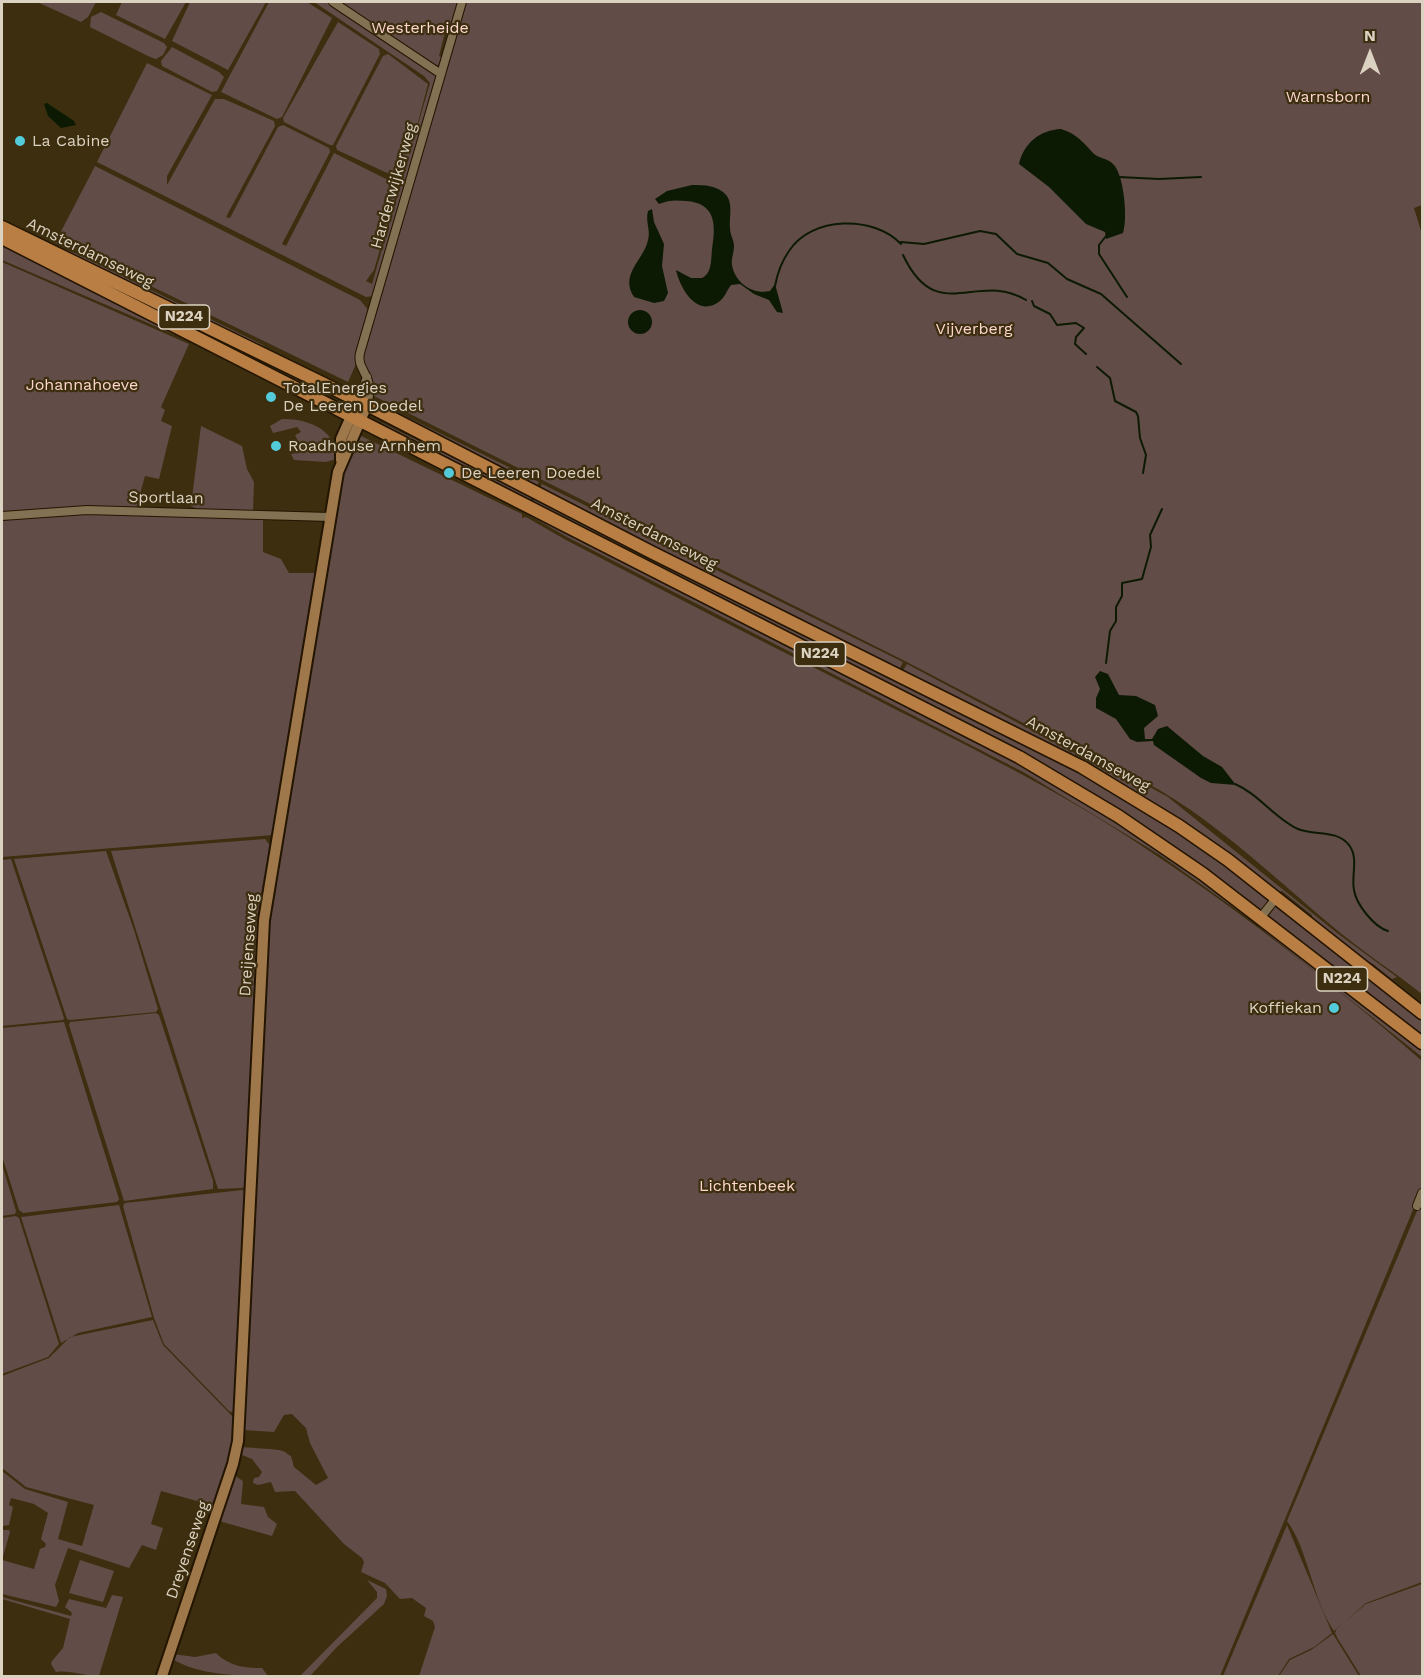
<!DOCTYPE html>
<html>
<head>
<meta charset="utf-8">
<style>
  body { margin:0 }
  #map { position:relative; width:1424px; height:1678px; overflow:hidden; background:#3c2e0f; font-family:"Work Sans",sans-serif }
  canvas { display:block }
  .frame { position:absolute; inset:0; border:3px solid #dbd2c1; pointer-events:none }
  .north { position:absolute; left:1340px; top:24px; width:60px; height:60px; -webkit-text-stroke:4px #3c2e0f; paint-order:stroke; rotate:0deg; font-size:16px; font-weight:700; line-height:24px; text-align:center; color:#dbd2c1 }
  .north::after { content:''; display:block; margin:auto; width:21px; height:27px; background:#dbd2c1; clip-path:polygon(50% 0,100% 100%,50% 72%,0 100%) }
</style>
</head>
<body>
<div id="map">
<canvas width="1424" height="1678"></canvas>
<div class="frame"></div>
<div class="north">N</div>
</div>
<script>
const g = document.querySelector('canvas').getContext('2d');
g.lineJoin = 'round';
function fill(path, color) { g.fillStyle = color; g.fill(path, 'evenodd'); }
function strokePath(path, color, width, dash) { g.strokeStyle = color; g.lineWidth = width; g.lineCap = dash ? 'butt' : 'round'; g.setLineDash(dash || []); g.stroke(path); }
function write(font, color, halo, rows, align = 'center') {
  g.font = font + ' "Work Sans",sans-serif'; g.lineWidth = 4.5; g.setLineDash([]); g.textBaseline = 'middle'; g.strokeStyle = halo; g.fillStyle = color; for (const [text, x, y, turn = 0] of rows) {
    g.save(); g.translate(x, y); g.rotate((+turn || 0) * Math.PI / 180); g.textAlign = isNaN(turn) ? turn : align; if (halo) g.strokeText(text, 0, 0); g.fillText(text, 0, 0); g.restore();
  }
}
fill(new Path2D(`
  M 37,2 L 96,2 L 88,17 L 81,22 Z
  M 122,2 L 186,2 L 165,39 L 116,15 Z
  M 190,2 L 266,2 L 228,70 L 172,41 Z
  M 269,2 L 307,2 L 332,18 L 282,117 L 277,119 L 221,92 Z
  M 314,2 L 330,2 L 435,72 L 437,79 L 374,296 L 366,297 L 97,162 L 147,63 L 212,95 L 167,176 L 167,185 L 215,99 L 224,99 L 274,121 L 275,126 L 226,217 L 230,218 L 278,127 L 283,125 L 329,148 L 330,152 L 282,244 L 286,246 L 334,153 L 394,183 L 397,188 L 396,194 L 374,270 L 366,281 L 372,284 L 430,83 L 424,76 Z
  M 336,2 L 460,2 L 451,33 L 445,32 L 439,56 L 443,58 L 436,68 Z
  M 464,2 L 1422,2 L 1422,205 L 1414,208 L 1422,234 L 1422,994 C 1393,971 1360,950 1332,926 C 1259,865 1185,790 1094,760 L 905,661 L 374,396 L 372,379 L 363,363 L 362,355 Z
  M 101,12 L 164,43 L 167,47 L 163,55 L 156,59 L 150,57 L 90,27 L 91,17 Z
  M 338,22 L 379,49 L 380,54 L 333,145 L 330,145 L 284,122 L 283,118 Z
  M 172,47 L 219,72 L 224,77 L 217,91 L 212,92 L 162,66 L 161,61 Z
  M 388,54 L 428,84 L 407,164 L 403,166 L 403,172 L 396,177 L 337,150 L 336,146 L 383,56 Z
  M 95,166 L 360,300 L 370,312 L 356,358 L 356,364 L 348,382 L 81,252 L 55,243 Z
  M 2,220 L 47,243 L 80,255 L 267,347 L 231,334 L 2,222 Z
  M 2,243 L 179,335 L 178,336 L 2,260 Z
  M 2,262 L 189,344 L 161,407 L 165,410 L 161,421 L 172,426 L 159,479 L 145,476 L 136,509 L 2,514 Z
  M 389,408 L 539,482 L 536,487 L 387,411 Z
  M 282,419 C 306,418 339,430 336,459 L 326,462 L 294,460 L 291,454 L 297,453 L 300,445 L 295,435 L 301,432 L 297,427 L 273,433 L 270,426 Z
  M 382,423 L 532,496 L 530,500 L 380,425 Z
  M 201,426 L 242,446 L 247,469 L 254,482 L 253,511 L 199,510 L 191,506 Z
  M 359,435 L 522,514 L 522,518 L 526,517 L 566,540 C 666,592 767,644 868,695 C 952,739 1030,775 1111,826 C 1220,895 1325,976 1422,1061 L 1422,1188 L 1220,1676 L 419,1676 L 435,1627 L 433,1621 L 424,1616 L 426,1608 L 412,1598 L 400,1599 L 385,1583 L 361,1572 L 364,1562 L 362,1558 L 344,1544 L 295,1491 L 275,1492 L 271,1482 L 258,1485 L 253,1483 L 254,1478 L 259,1477 L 262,1472 L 252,1459 L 242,1455 L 243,1447 C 251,1448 279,1449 283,1451 C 286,1452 288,1455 291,1456 L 294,1467 L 316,1485 L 328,1478 L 310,1443 L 306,1428 L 292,1414 L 284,1415 L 274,1432 L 243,1430 L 267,920 L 341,477 Z
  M 542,484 L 903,662 L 899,670 L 619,531 L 567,501 L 539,490 Z
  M 535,497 L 1080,771 L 1176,829 L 1271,897 L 1260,911 L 974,728 L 533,502 Z
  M 529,509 C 717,605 908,697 1090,804 C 1148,838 1197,882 1254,916 L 1254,922 L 1160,855 L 1025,773 L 567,537 L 527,514 Z
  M 72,512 L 263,516 L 263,552 L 281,559 L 289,573 L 318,573 L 273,835 L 2,857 L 2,519 Z
  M 907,664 L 1086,759 L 1122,772 L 1168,797 L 1337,933 L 1397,977 L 1392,979 L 1373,964 L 1361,959 L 1313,921 L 1312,915 L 1282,891 L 1277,892 L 1210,842 L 902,672 Z
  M 265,839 L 272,848 L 249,1183 L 242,1188 L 218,1189 L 111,851 Z
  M 106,851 L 134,930 L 158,1009 L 156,1012 L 70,1020 L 67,1019 L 14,859 Z
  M 11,859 L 64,1018 L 63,1020 L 2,1026 L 2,860 Z
  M 1278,903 L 1422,1019 L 1422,1037 L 1268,917 Z
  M 1261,924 L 1387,1020 L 1422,1051 L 1422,1057 L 1258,926 Z
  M 156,1013 L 159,1015 L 213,1181 L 213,1189 L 124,1201 L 69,1025 L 70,1022 Z
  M 64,1022 L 119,1199 L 117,1202 L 23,1213 L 19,1210 L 2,1156 L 2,1028 Z
  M 2,1164 L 16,1211 L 15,1214 L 2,1216 Z
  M 242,1190 L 248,1193 L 234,1413 L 229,1411 L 164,1344 L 154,1318 L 123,1206 L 125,1203 Z
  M 1422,1199 L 1422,1582 L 1366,1603 L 1334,1631 C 1312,1598 1308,1549 1287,1521 Z
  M 119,1205 L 152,1317 L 78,1333 L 61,1343 L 21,1217 Z
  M 16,1216 L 19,1218 L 59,1344 L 48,1357 L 2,1374 L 2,1218 Z
  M 153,1320 L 163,1345 L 235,1419 L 232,1450 L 215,1506 L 161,1491 L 151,1524 L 163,1528 L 156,1550 L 142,1545 L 129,1568 L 68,1548 L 55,1585 L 59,1601 L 56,1607 L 2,1594 L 2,1530 L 9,1530 L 10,1532 L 2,1560 L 34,1569 L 40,1549 L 45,1547 L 46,1544 L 41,1539 L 48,1513 L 34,1504 L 11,1498 L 9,1505 L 13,1507 L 9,1525 L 2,1526 L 2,1471 L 25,1489 L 68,1502 L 58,1539 L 82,1546 L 94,1505 L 26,1487 L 2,1468 L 2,1376 L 49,1358 L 70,1337 Z
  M 234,1475 L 243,1481 L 241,1504 L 264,1507 L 268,1517 L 277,1524 L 272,1536 L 219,1521 Z
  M 1287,1525 L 1332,1633 L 1314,1647 L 1289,1659 L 1278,1676 L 1223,1676 Z
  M 80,1560 L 114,1571 L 103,1602 L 69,1593 Z
  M 367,1580 L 386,1589 L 387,1596 L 384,1604 L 337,1647 L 310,1676 L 300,1676 L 377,1598 L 377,1592 Z
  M 1422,1584 L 1422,1676 L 1361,1676 L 1338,1639 L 1335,1633 L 1337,1628 L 1366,1604 Z
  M 112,1595 L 123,1597 L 99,1676 C 84,1676 70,1670 56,1672 L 51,1664 L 52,1661 L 63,1648 L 70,1619 L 2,1599 L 2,1597 L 71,1616 L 72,1613 L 65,1607 L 69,1599 L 106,1608 Z
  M 1333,1634 L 1359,1676 L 1279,1676 L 1290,1660 L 1311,1650 Z
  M 216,1653 C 229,1666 244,1668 262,1668 L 268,1676 C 237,1676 199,1675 172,1659 L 173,1654 L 195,1657 Z`), '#624c47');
fill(new Path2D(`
  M 47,103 L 74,121 L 76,125 L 61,128 L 48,116 L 44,104 Z
  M 1061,129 C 1077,134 1083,142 1094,154 C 1100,159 1108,158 1114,165 C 1124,176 1128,219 1123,233 L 1106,239 L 1105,232 L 1086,224 L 1049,187 L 1019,164 C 1024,143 1040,130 1061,129 Z
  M 692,185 C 705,185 718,185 727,196 C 733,205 729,218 730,228 C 730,235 734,240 734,246 C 734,253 731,259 732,265 C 735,283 753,295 770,291 L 775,284 L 783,313 L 777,312 L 769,300 L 754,294 L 740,284 L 731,285 C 727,290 725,297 720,301 C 697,319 680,288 676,270 L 691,278 L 702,278 C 712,273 711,260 712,249 C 716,225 716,203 686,201 C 676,200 668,200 659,204 L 655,199 L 667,191 Z
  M 652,209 L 654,222 L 664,244 L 662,266 L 668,293 L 664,301 L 654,303 L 634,297 C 619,274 644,260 648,240 C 651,230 645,222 648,211 Z
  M628 322a12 12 0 1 1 24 0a12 12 0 1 1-24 0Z
  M 1100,671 L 1108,674 L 1119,695 L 1136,696 L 1155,705 L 1158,716 L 1144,728 L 1145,739 L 1152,739 L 1158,729 L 1167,726 L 1203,756 L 1222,767 L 1236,785 L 1211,783 L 1201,778 L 1154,745 L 1153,741 L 1137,742 L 1130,739 L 1116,719 L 1096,708 L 1096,698 L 1100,689 L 1095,677 Z`), '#0d1a03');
strokePath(new Path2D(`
  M 1119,177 L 1159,179 L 1201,177
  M 1106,236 L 1099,245 L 1099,254 L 1127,297
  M 901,242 L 924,244 L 980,231 L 996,234 L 1017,254 L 1048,263 L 1067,279 L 1101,294 L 1181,364
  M 903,255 C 937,327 977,270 1026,300
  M 775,286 C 777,275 782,261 789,251 C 811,216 874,215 901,244
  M 1032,301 L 1034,306 L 1050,314 L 1057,325 L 1076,323 L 1084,328 L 1076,337 L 1075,344 L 1086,354
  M 1097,367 L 1110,378 L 1115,401 L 1136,412 L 1138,416 L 1140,438 L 1146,455 L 1143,473
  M 1106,663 L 1110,631 L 1116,621 L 1116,607 L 1122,596 L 1122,583 L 1142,579 L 1151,547 L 1150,535 L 1162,509
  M 1235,784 C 1259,794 1275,819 1298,829 C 1315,836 1336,829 1349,845 C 1359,858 1351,875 1354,890 C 1356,904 1374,927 1388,931`), '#0d1a03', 2);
const minor = new Path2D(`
  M 333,2 L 441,74
  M 358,401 L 367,377
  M 367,405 C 376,374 356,372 360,353 L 462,2
  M 2,516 L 87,510 L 330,517
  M 1261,917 L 1277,897
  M 1417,1206 L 1422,1193`);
const secondary = new Path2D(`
  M 341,460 L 341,439 L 358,401
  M 162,1676 L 233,1464 L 238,1441 L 264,920 L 338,472 L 367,405`);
const primary = new Path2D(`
  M 2,227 L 367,405 L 651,552 L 1082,767 L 1179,826 L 1228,860 L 1422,1013
  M 2,238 L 1019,757 L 1118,816 L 1203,874 L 1422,1043`);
strokePath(minor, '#231500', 10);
strokePath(secondary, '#231500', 14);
strokePath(primary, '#231500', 15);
strokePath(minor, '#827152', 8);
strokePath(secondary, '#9e774b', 10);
strokePath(primary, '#b97e44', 12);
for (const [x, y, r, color] of [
  [20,141,6,"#53cbdb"],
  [271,397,6,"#53cbdb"],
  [276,446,6,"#53cbdb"],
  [449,473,6,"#53cbdb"],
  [1334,1008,6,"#53cbdb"]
]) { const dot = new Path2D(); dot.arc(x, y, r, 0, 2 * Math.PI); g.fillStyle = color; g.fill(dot); strokePath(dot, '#3c2e0f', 2); }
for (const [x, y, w] of [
  [184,317,51],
  [820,654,51],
  [1342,979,51]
]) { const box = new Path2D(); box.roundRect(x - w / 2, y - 12, w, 24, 4.5); g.fillStyle = '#3c2e0f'; g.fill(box); strokePath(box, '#dbd2c1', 1.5); }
write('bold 15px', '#dbd2c1', null, [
  ["N224",184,317],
  ["N224",820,654],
  ["N224",1342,979]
]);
write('16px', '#fcd5cd', '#3c2e0f', [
  ["Westerheide",420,28],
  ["Warnsborn",1328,97],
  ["Vijverberg",974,329],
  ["Johannahoeve",82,385],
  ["Lichtenbeek",747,1186]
]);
write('16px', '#dbd2c1', '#3c2e0f', [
  ["La Cabine",32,141],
  ["TotalEnergies",283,388],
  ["De Leeren Doedel",283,406],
  ["Roadhouse Arnhem",288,446],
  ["De Leeren Doedel",461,473],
  ["Koffiekan",1322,1008,"right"]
], 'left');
write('16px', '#dbd2c1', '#3c2e0f', [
  ["Harderwijkerweg",394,186,-74],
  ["Amsterdamseweg",90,253,26],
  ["Sportlaan",166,498,1],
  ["Amsterdamseweg",654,534,27],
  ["Amsterdamseweg",1088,754,29],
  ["Dreijenseweg",249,945,-86],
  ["Dreyenseweg",188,1550,-71]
]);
</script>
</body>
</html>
